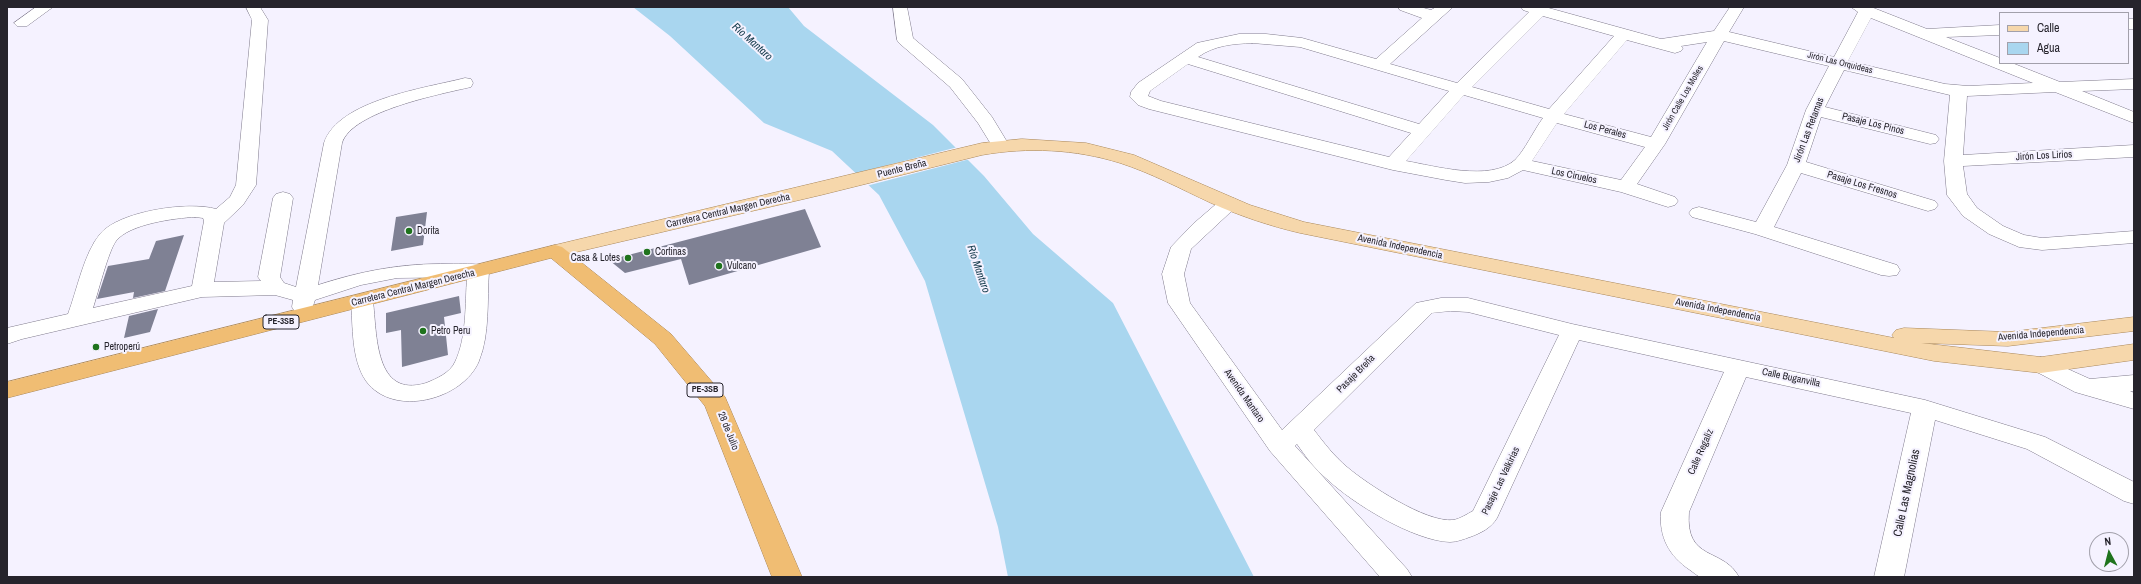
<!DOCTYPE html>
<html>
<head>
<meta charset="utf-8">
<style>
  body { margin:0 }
  #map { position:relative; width:2141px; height:584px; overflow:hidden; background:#f5f2ff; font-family:"Archivo Narrow",sans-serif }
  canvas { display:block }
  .frame { position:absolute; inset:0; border:8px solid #26242c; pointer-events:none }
  .legend { position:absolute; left:1999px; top:12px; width:130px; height:52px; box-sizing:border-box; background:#f5f2ff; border:1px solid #a2a0ab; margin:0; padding:5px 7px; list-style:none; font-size:12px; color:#26242c }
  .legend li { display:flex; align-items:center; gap:8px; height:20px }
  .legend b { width:20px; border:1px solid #a2a0ab }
  .north { position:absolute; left:2089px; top:532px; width:40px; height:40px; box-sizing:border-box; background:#f5f2ff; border:1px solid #a2a0ab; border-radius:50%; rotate:353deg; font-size:11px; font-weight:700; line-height:16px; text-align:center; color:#26242c }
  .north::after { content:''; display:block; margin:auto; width:14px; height:18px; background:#1f731d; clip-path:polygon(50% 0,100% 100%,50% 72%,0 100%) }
</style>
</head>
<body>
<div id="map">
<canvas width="2141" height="584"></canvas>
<div class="frame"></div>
<ul class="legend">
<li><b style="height:5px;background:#f6d7ab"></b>Calle</li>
<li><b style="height:11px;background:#a9d6ef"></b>Agua</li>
</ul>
<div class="north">N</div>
</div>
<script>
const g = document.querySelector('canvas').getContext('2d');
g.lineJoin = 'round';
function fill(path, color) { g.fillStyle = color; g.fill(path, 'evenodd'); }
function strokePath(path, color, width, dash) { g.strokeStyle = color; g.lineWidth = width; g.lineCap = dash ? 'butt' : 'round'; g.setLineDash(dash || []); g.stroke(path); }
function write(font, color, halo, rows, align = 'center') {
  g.font = font + ' "Archivo Narrow",sans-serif'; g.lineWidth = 4; g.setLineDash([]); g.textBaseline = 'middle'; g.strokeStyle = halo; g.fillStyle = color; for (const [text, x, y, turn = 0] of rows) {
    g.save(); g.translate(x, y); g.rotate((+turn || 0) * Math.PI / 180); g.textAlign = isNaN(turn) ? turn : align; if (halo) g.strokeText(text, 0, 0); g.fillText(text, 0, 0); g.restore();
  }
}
fill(new Path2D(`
  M 633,7 L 788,7 L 804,26 L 933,125 L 984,176 L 1033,234 L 1113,303 L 1254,577 L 1008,577 L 998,527 L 925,281 L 879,195 L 832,151 L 764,123 L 670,36 Z`), '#a9d6ef');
fill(new Path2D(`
  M 958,147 L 970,159 L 866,186 L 853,174 Z`), '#f5f2ff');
fill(new Path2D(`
  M 805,209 L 821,247 L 689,285 L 681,259 L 625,273 L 609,260 Z
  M 427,212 L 423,245 L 391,251 L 396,217 Z
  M 184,235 L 165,291 L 133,298 L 134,292 L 97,299 L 108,266 L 149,259 L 156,241 Z
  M 459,296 L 461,313 L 444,317 L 448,355 L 402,367 L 401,330 L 386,333 L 386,313 Z
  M 158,309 L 150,332 L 124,338 L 129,316 Z`), '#7f8194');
const minor = new Path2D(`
  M 36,7 L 53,7 L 27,26 L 17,26 L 14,23 Z
  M 246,7 L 260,7 L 268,20 L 256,185 L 243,205 L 224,223 L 214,282 L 261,281 L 258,277 L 273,198 L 276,194 L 283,192 L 290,194 L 293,198 L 280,277 L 284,283 L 296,287 L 324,143 C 338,100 426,88 465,78 L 471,79 L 473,83 L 471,87 C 441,94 352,111 342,143 L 318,285 C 361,271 403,263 449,264 C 461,264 474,263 486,266 L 489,271 C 487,300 490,334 479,361 C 463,400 393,418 366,381 C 351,359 353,326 351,301 L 354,296 L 362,294 L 370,296 L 373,301 C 377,333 374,399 426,383 C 436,379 450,373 455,362 C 467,337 465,304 467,277 L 397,278 L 361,285 L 315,300 L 311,312 L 303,314 L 295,312 L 292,307 L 293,300 L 275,295 L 202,297 L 22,339 L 7,344 L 7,328 L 68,314 C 77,290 84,253 100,234 C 119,211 189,201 216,209 L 230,197 L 236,185 L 252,20 ZM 195,217 L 203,218 L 204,221 L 192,286 L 93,308 C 98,293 108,252 116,241 C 129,224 175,218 195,217 Z
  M 893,7 L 907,7 L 913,38 L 962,79 L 992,117 L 1009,145 L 1006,149 L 1000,150 L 994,149 L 978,123 L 950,87 L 899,43 L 897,40 Z
  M 1398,7 L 1420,7 L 1431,10 L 1436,7 L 1453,7 L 1390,64 L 1457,83 L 1529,12 L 1523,10 L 1521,7 L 1545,7 L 1661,39 L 1714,31 L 1730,7 L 1744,7 L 1729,32 L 1834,57 L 1858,12 L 1851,7 L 1871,7 L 1927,29 L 2000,25 L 2000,35 L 1946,37 L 2000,58 L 2000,63 L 2012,63 L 2060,82 L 2134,79 L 2134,89 L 2082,91 L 2134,112 L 2134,123 L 2055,92 L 1967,96 L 1963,155 L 2134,145 L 2134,157 L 1963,166 L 1967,194 L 1977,208 L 2003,226 L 2024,235 L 2042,238 L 2134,231 L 2134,243 L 2042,250 L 2019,247 L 1989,234 L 1963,216 L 1947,195 L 1944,161 L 1950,95 L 1844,70 L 1825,107 L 1936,135 L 1939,139 L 1936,143 L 1930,144 L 1821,117 L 1806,162 L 1935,201 L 1938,205 L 1935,209 L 1928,211 L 1801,173 L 1774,227 L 1897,265 L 1900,270 L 1897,275 L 1889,276 L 1881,275 L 1755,234 L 1692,217 L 1689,213 L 1692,209 L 1699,207 L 1756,222 L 1787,165 L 1806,110 L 1829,66 L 1724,41 L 1665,144 L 1637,184 L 1675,197 L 1678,201 L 1675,205 L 1668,207 L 1621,192 L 1523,170 L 1508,178 L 1489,182 L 1465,183 L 1446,180 L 1393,170 L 1149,109 L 1138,105 L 1130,97 L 1131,92 L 1138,83 L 1197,43 L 1239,34 L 1266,34 L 1302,38 L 1376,59 L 1422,18 L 1400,10 ZM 1543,16 L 1614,36 L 1549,109 L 1472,87 ZM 1871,18 L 2033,83 L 1968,86 L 1945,84 L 1848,61 ZM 1627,40 L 1675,53 L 1681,51 L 1683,48 L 1681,46 L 1707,42 L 1651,137 L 1564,114 ZM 1252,43 L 1300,47 L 1449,91 L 1419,124 L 1198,57 C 1215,45 1233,44 1252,43 ZM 1188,64 L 1411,133 L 1389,157 L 1161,101 L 1148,96 L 1150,91 ZM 1464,95 L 1543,118 C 1534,130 1525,150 1515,160 C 1490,182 1435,166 1406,161 ZM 1557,123 L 1645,147 L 1621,180 L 1532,161 Z
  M 2128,19 L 2134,19 L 2134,29 L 2128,29 Z
  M 1229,197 L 1236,199 L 1239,203 L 1236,207 L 1191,249 L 1184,274 L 1190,303 L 1282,430 L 1416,303 L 1441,298 L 1468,298 L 1572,324 L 1925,400 L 2045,437 L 2134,482 L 2134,504 L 2124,501 L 2027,449 L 1935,420 L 1904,577 L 1874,577 L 1911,413 L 1746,377 L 1689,512 C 1685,562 1723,547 1739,577 C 1727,577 1711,580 1701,577 C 1697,576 1693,572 1690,570 C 1669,556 1659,537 1661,512 L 1724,372 L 1579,340 L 1497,518 C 1491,528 1481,533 1470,537 C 1464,539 1457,542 1450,542 C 1414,541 1352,503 1327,479 C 1315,469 1306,457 1297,444 L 1295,446 L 1407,569 L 1412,577 L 1380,577 L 1270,451 L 1168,303 L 1162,274 L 1171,247 L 1193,224 L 1222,199 ZM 1451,311 L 1468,312 L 1559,335 L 1473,511 C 1467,514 1460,519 1453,520 C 1426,523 1367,484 1347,467 C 1334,456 1324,443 1314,430 L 1432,313 Z
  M 2041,357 L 2090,379 L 2134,375 L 2134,391 L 2130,391 L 2134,393 L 2134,409 L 2075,392 L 2033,370 L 2029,365 L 2033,360 Z`);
const major = new Path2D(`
  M 1022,139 L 1086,143 L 1134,155 L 1250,205 L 1304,222 L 1894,338 L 1892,335 L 1896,330 L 1904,328 L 2008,332 L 2134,317 L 2134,331 L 2008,346 L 1921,343 L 2041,357 L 2134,344 L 2134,360 L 2041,373 L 1934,361 L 1300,233 C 1270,226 1240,216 1211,203 C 1181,189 1151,173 1120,163 C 1075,149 1028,147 982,155 L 821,195 L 555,257 L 548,255 L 545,251 L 548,247 L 555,245 L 982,143 Z`);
const highway = new Path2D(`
  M 555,245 L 562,247 L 671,334 L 725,397 L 802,577 L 772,577 L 705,406 L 655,344 L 551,258 L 7,398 L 7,382 Z`);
strokePath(minor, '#7f7a8c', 1);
strokePath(major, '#a9875a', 1);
strokePath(highway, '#a9875a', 1);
fill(minor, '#fff');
fill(major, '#f6d7ab');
fill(highway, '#f0bd73');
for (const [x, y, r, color] of [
  [409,231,4,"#1f731d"],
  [647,252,4,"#1f731d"],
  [628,258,4,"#1f731d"],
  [719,266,4,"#1f731d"],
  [423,331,4,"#1f731d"],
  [96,347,4,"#1f731d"]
]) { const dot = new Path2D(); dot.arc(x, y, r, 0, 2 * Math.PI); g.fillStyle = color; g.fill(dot); strokePath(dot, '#f5f2ff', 1.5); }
write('9px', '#26242c', '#f5f2ff', [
  ["Jirón Las Orquideas",1840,63,14],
  ["Jirón Calle Los Molles",1683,98,-60]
]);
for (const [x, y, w] of [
  [281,322,36],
  [705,390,36]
]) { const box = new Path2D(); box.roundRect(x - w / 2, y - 7, w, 14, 3); g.fillStyle = '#f5f2ff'; g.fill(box); strokePath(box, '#26242c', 1); }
write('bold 9px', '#26242c', null, [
  ["PE-3SB",281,322],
  ["PE-3SB",705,390]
]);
write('10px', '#26242c', '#f5f2ff', [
  ["Pasaje Los Pinos",1873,124,14],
  ["Los Perales",1605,130,15],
  ["Jirón Las Retamas",1809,130,-69],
  ["Jirón Los Lirios",2044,156,-3],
  ["Puente Breña",902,169,-14],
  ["Los Ciruelos",1574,176,12],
  ["Pasaje Los Fresnos",1862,185,17],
  ["Carretera Central Margen Derecha",728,211,-13],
  ["Avenida Independencia",1400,247,12],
  ["Carretera Central Margen Derecha",413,288,-14],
  ["Avenida Independencia",1718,310,11],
  ["Avenida Independencia",2041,334,-5],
  ["Pasaje Breña",1356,374,-45],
  ["Calle Buganvilla",1791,378,12],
  ["Avenida Mantaro",1244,396,55],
  ["28 de Julio",728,431,68],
  ["Calle Regaliz",1701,452,-66],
  ["Pasaje Las Valkirias",1501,481,-64]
]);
write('10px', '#26242c', '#f5f2ff', [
  ["Dorita",417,231],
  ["Cortinas",655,252],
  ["Casa & Lotes",620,258,"right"],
  ["Vulcano",727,266],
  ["Petro Peru",431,331],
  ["Petroperú",104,347]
], 'left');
write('italic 11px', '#113849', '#f5f2ff', [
  ["Río Mantaro",752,42,42],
  ["Río Mantaro",978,269,71]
]);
write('12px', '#26242c', '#f5f2ff', [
  ["Calle Las Magnolias",1907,493,-78]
]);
</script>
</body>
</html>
